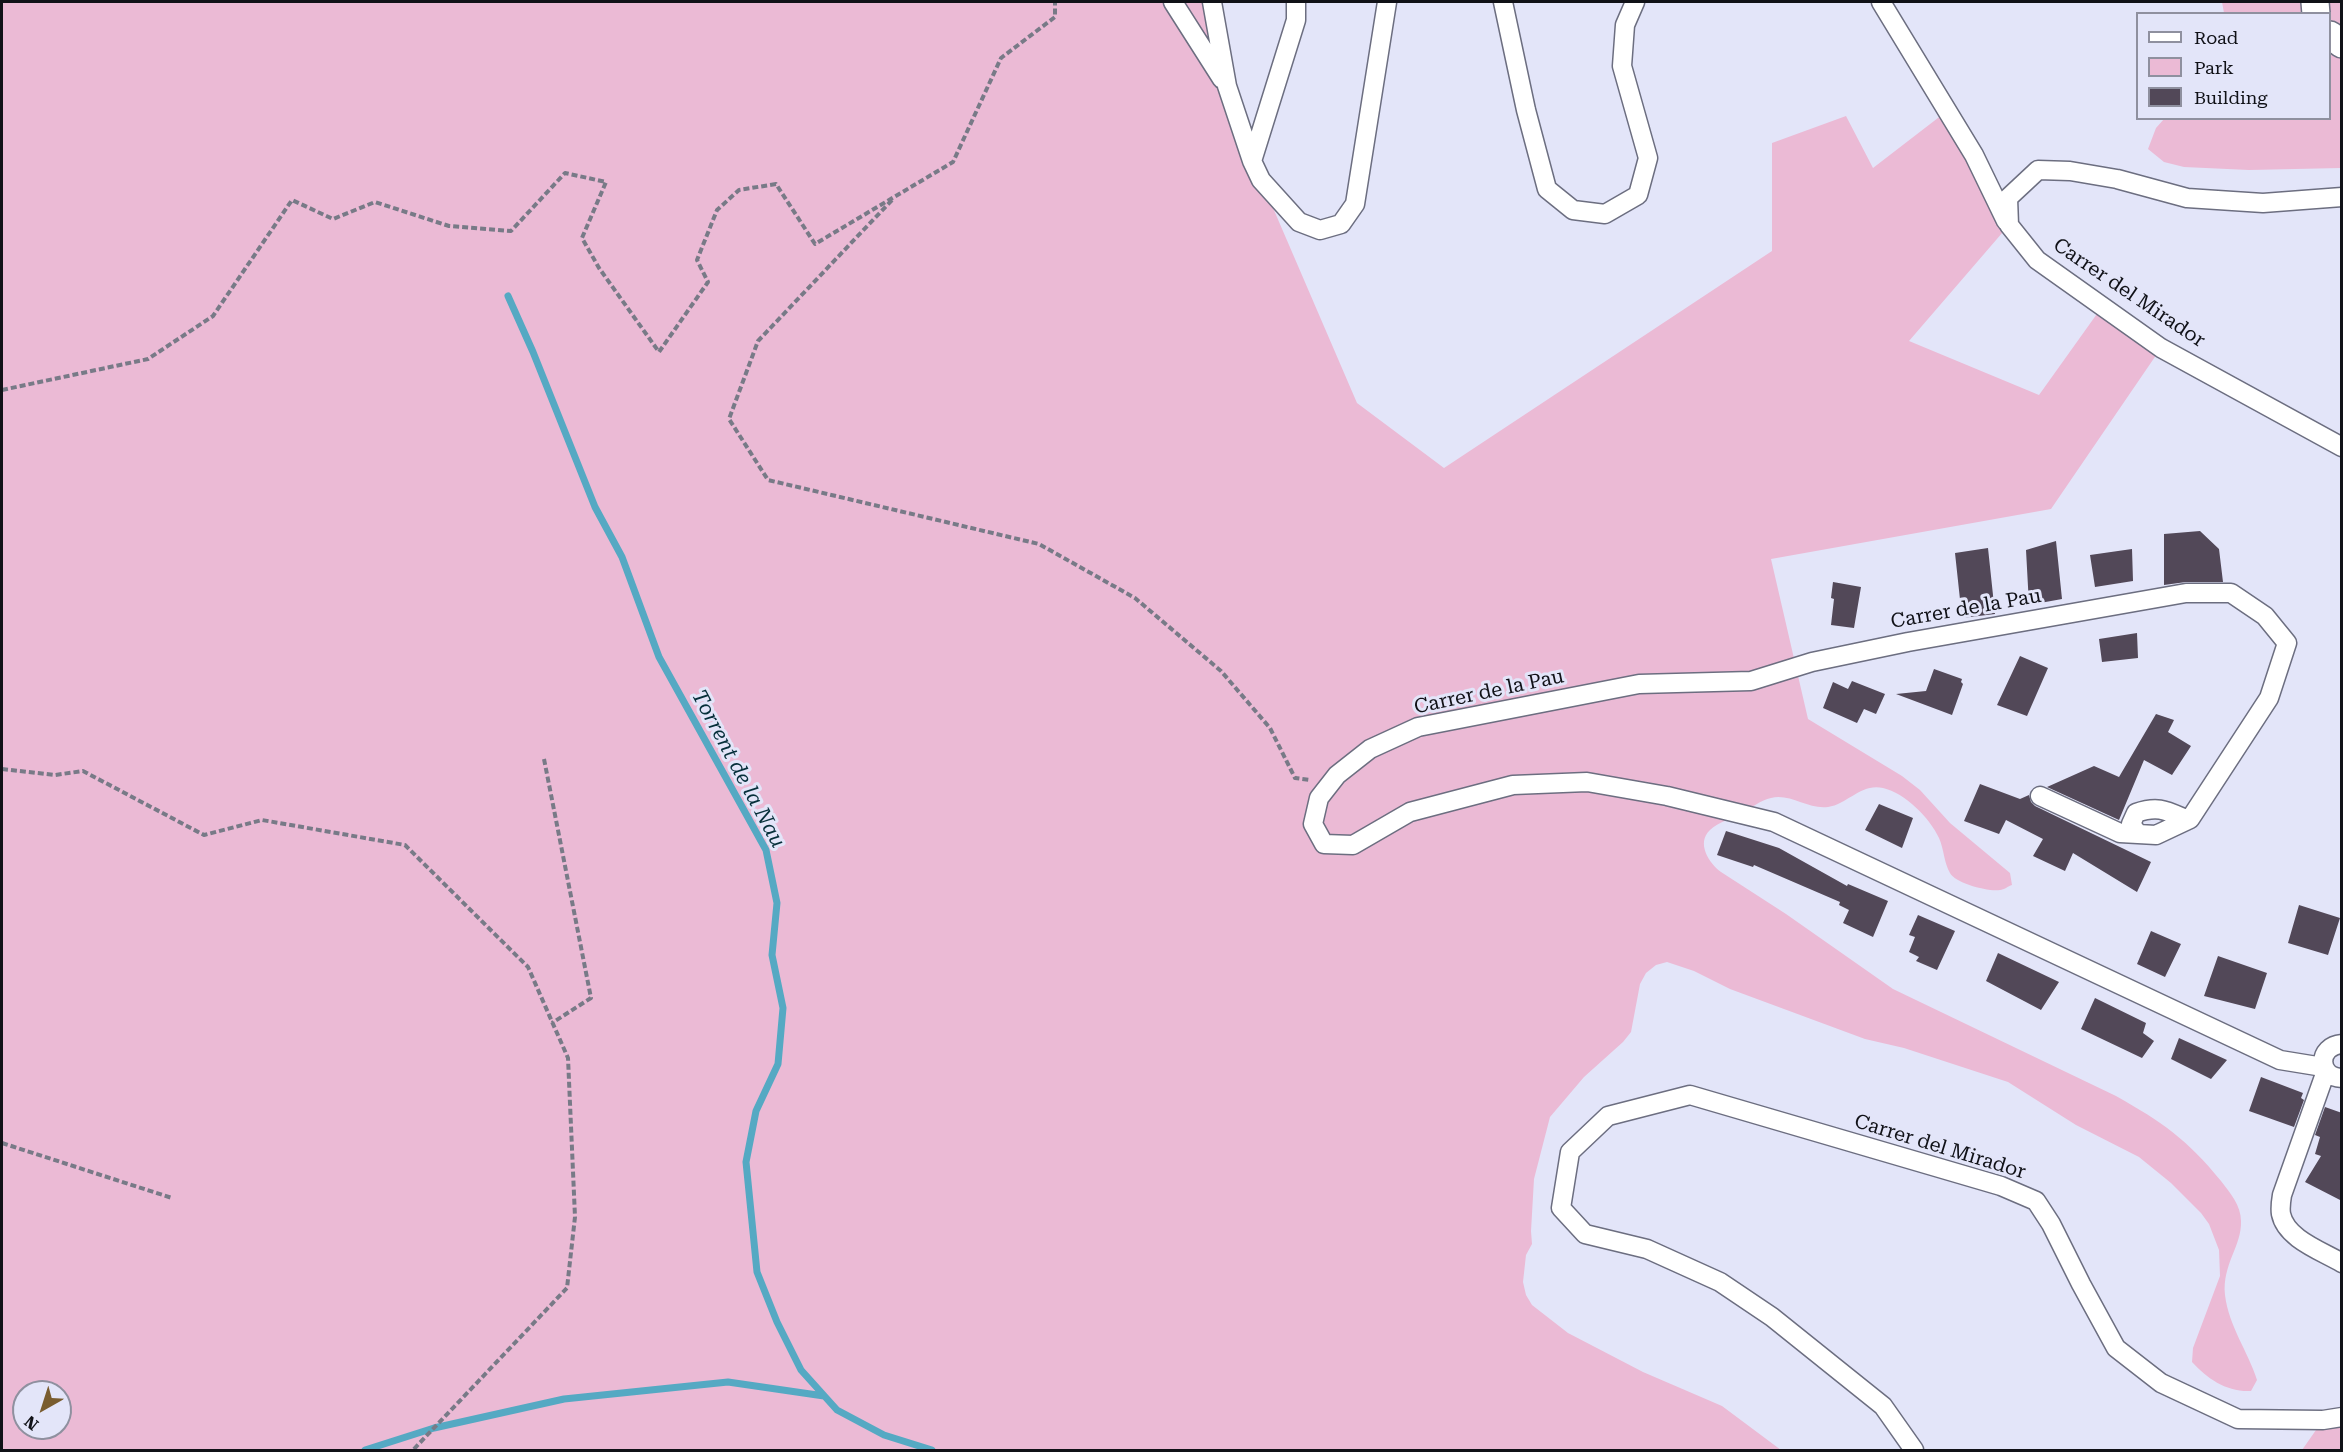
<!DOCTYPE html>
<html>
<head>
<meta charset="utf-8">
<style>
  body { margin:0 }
  #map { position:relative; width:2343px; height:1452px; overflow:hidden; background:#e3e5f9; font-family:"Roboto Serif",serif }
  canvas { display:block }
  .frame { position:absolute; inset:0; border:3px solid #101117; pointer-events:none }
  .legend { position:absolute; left:2136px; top:12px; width:195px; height:108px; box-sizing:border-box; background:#e3e5f9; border:2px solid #8f909f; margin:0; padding:8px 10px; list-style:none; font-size:18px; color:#101117 }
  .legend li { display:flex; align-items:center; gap:12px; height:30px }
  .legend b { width:30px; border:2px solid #8f909f }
  .north { position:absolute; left:12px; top:1380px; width:60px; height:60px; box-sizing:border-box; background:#e3e5f9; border:2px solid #8f909f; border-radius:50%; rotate:219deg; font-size:16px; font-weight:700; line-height:24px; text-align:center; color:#101117 }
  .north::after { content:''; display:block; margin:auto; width:21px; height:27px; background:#795c2f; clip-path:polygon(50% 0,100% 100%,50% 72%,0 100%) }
</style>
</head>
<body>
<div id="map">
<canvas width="2343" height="1452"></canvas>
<div class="frame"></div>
<ul class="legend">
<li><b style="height:8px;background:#fff"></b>Road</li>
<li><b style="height:16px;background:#ebbad5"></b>Park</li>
<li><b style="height:16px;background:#524858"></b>Building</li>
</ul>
<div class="north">N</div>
</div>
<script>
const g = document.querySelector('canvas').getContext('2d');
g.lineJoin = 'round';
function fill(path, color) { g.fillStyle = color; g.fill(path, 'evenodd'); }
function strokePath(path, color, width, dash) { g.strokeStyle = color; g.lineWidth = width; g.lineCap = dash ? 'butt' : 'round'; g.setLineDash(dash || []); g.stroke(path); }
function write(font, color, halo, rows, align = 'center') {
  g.font = font + ' "Roboto Serif",serif'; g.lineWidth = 6; g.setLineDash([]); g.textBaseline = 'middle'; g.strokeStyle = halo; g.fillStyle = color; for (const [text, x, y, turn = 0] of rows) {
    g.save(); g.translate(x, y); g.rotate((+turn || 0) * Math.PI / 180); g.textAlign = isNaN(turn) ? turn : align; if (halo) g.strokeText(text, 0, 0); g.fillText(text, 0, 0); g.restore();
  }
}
fill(new Path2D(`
  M 2,2 L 1212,2 L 1261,180 L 1357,403 L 1444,468 L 1772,251 L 1772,143 L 1846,116 L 1873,168 L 1947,111 L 2009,225 L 1909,341 L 2039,395 L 2099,311 L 2161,348 L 2051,509 L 1771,559 L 1808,719 L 1902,776 L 1920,790 L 1950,823 L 2010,873 L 2012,885 C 2008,886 2004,890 2000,890 C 1988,892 1955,883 1950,873 C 1944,863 1944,849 1939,838 C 1930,818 1905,793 1883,788 C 1861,783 1848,804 1828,807 C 1809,810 1790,793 1771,798 C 1761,800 1751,808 1742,813 C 1733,818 1718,822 1710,830 C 1696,843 1709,863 1721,872 L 1786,914 L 1893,989 L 2116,1096 C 2162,1122 2187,1139 2221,1181 C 2230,1193 2241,1205 2241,1221 C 2242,1246 2222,1264 2225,1295 C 2229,1327 2248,1351 2257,1380 L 2251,1391 C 2226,1392 2208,1379 2192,1362 L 2193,1348 L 2220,1276 L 2219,1250 L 2209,1224 L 2201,1213 L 2171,1183 L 2139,1157 L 2076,1125 L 2008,1082 L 1904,1048 L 1865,1039 L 1730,989 L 1694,971 L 1667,962 L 1656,965 L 1646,973 L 1640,984 L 1631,1032 L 1623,1042 L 1584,1077 L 1550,1117 L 1534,1179 L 1531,1231 L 1532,1244 L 1526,1255 L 1523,1282 L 1526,1295 L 1532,1305 L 1568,1333 L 1643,1372 L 1722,1406 L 1781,1450 L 2,1450 ZM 24,1392 L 60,1392 L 60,1428 L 24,1428 Z
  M 2222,2 L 2341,2 L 2341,168 L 2249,170 L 2184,167 L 2164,162 L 2148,149 L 2156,128 L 2164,119 L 2330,118 L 2330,14 L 2224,13 Z
  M 2341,1416 L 2341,1450 L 2302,1450 L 2323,1420 Z`), '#ebbad5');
strokePath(new Path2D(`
  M 508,296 L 533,352 L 595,507 L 622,557 L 659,657 L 766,850 L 777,903 L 772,955 L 783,1008 L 778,1064 L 756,1111 L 746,1162 L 757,1272 L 777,1322 L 801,1370 L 837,1410 L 884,1435 L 932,1450
  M 365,1450 L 434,1428 L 564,1399 L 728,1382 L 824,1396`), '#55a9c3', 7);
fill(new Path2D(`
  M 2200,531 L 2219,549 L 2223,582 L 2186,582 L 2164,585 L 2164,534 Z
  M 2056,541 L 2062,599 L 2029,605 L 2026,550 Z
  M 1988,548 L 1995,614 L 1962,618 L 1955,553 Z
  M 2132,549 L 2133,581 L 2095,587 L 2090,555 Z
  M 1833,582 L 1861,587 L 1854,628 L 1831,625 L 1834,599 L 1831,598 Z
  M 2137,633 L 2138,658 L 2102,662 L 2099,639 Z
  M 2020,656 L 2048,668 L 2027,716 L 1997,705 Z
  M 1934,669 L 1962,679 L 1961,682 L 1963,684 L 1952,715 L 1896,694 L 1926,691 Z
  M 1852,681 L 1885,694 L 1876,714 L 1864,709 L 1857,723 L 1823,708 L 1833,682 L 1848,689 Z
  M 2156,714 L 2174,720 L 2168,732 L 2191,746 L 2172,775 L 2144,760 L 2119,820 L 2047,787 L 2094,766 L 2119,777 Z
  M 1980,784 L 2020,799 L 2029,795 L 2031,802 L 2035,806 L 2151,862 L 2137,892 L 2073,853 L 2065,871 L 2033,856 L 2043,839 L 2006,820 L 1999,834 L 1964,821 Z
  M 1879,804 L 1913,818 L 1902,848 L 1865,830 Z
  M 1726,831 L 1779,848 L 1847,886 L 1848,884 L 1888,901 L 1873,937 L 1843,923 L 1849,910 L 1839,905 L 1840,902 L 1754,865 L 1753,867 L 1717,855 Z
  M 2299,905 L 2340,918 L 2328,955 L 2288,943 Z
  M 1918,915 L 1955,931 L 1937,970 L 1916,961 L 1919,957 L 1909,952 L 1915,937 L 1909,935 Z
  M 2151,931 L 2181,944 L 2165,977 L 2137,964 Z
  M 1998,953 L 2059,982 L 2041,1010 L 1986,981 Z
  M 2218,956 L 2267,973 L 2255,1009 L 2204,996 Z
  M 2095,998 L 2146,1023 L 2143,1033 L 2154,1041 L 2142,1058 L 2081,1029 Z
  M 2179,1038 L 2227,1060 L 2211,1079 L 2171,1059 Z
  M 2261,1077 L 2303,1093 L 2301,1098 L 2304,1100 L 2294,1127 L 2249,1111 Z
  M 2325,1107 L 2342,1113 L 2342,1201 L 2305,1182 L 2321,1156 L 2315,1154 L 2320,1137 L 2315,1135 Z`), '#524858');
const street = new Path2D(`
  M 1173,2 L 1222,79
  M 1212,2 L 1227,86 L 1252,161 L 1261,180 L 1299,222 L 1320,230 L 1341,224 L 1355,204 L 1387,2
  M 1503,2 L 1526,110 L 1547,189 L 1573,210 L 1605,214 L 1638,195 L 1648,158 L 1622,66 L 1625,25 L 1635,2
  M 1881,2 L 1974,155 L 2006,221
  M 1252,161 L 1296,20 L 1296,2
  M 2342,197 L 2263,203 L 2187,198 L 2117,179 L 2070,171 L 2038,170 L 2008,198 L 2009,225 L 2037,260 L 2161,348 L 2342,447
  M 2040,796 L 2120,833 L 2138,834
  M 2188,820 C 2167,811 2159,805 2136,813 L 2131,824 L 2138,834 L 2156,835 L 2190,819 L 2269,698 L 2287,643 L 2265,616 L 2231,593 L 2186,593 L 1908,642 L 1812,662 L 1751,681 L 1639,684 L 1418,727 L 1370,749 L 1337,775 L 1319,798 L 1313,824 L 1324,844 L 1353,845 L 1410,812 L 1513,785 L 1587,782 L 1667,796 L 1774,822 L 2280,1060 L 2323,1067
  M 2342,1044 C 2317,1046 2317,1077 2342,1078
  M 2326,1071 L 2282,1195 C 2281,1201 2280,1208 2281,1214 C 2286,1239 2322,1251 2342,1263
  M 1914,1450 L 1883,1406 L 1772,1317 L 1720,1282 L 1647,1249 L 1585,1234 L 1561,1208 L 1570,1152 L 1608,1116 L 1690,1095 L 2001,1186 L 2036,1201 L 2051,1224 L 2081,1284 L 2116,1348 L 2161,1383 L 2238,1419 L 2323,1420 L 2342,1417`);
const secondary = new Path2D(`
  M 2315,2 L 2316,14
  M 2330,35 L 2342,44`);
strokePath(street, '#6c6e80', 21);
strokePath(secondary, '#6c6e80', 30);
strokePath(new Path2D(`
  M 892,200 L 758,341 L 729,419 L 768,480 L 1039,544 L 1135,598 L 1221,671 L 1270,728 L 1295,778 L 1310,780
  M 2,390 L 148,359 L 213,316 L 292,200 L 333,219 L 375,202 L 449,226 L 511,231 L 565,173 L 606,182 L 582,238 L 599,268 L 659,352 L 708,282 L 697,260 L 717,210 L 739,190 L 776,184 L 815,244 L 953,162 L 1001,58 L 1055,17 L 1055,2
  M 544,759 L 591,998 L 552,1023
  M 2,769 L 55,775 L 83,771 L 204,835 L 262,820 L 405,845 L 528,967 L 568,1058 L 575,1217 L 567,1288 L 413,1450
  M 2,1143 L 172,1198`), '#787a87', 4, [6, 3]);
strokePath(street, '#fff', 18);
strokePath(secondary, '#fff', 27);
write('20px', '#101117', '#e3e5f9', [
  ["Carrer del Mirador",2129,293,34],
  ["Carrer de la Pau",1966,609,-10],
  ["Carrer de la Pau",1489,692,-12],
  ["Carrer del Mirador",1940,1147,17]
]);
write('italic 21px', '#062f3a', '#e3e5f9', [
  ["Torrent de la Nau",738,769,62]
]);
</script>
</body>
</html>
